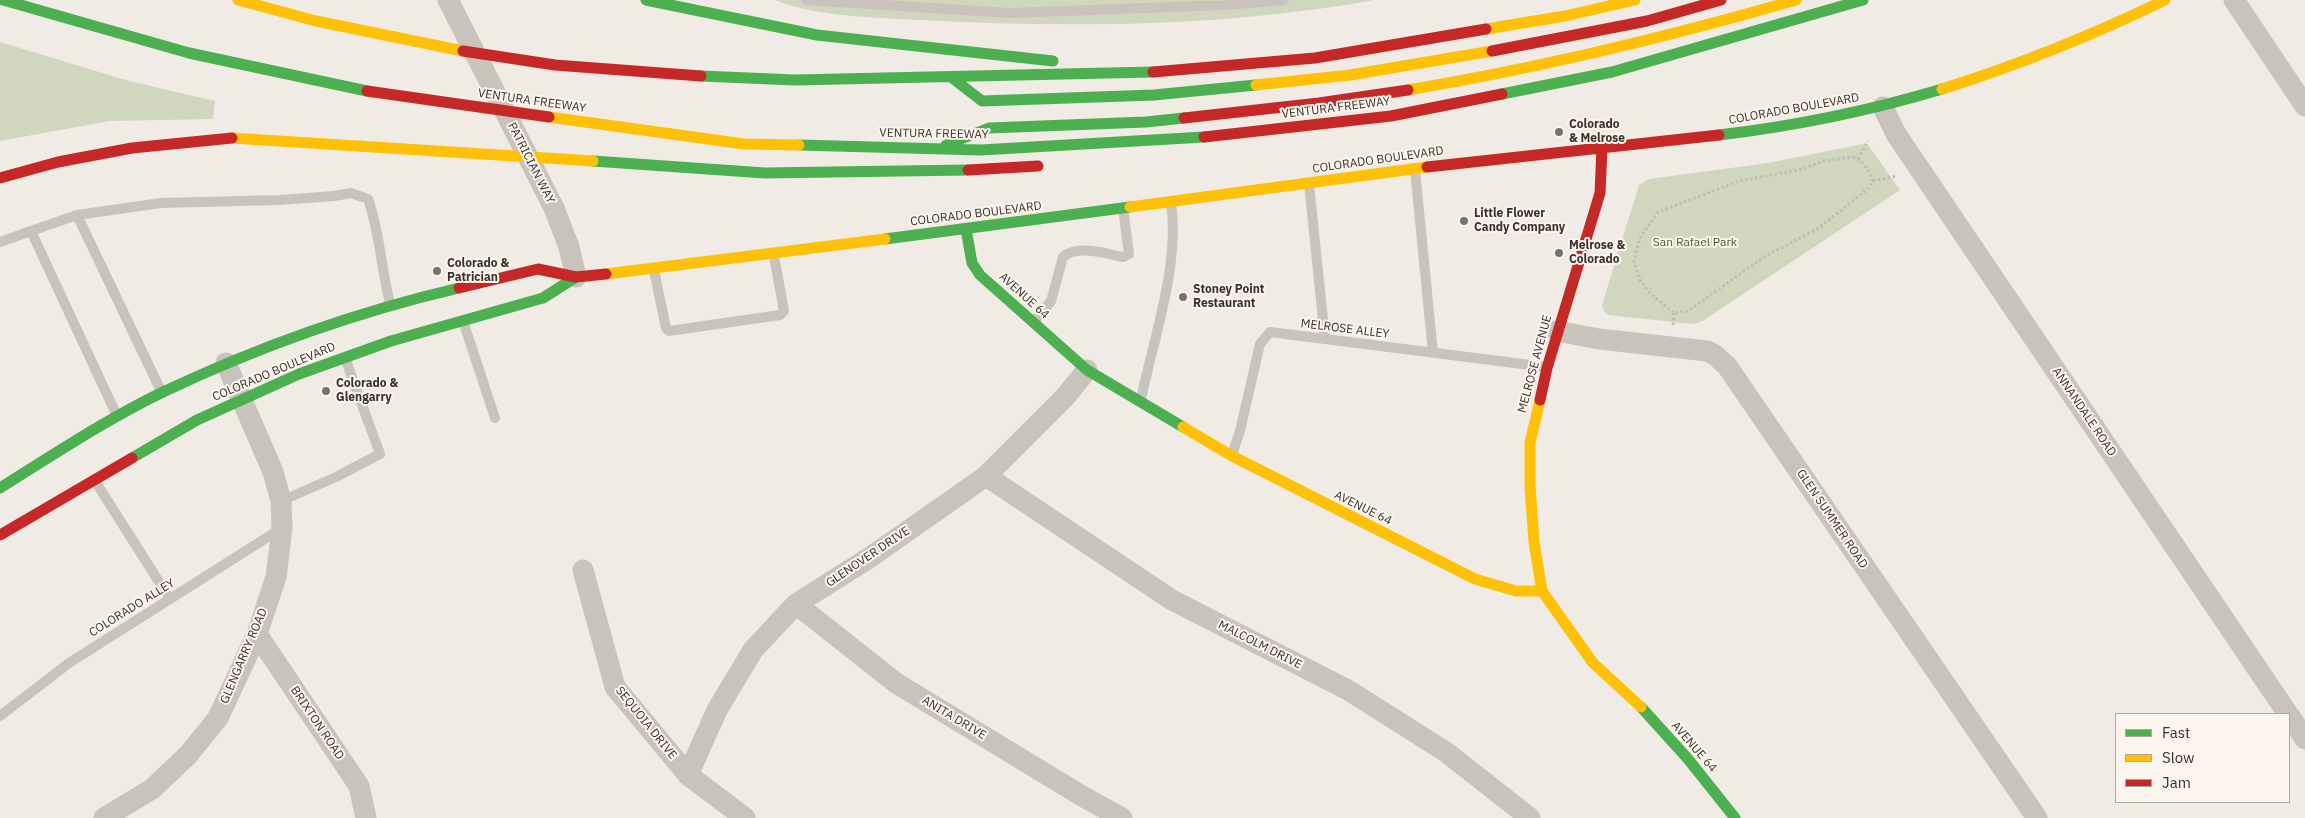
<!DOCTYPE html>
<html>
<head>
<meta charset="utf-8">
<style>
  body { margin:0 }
  #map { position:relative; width:2305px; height:818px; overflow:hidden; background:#f0ebe5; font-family:"IBM Plex Sans",sans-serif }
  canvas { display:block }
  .legend { position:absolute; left:2115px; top:713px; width:175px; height:90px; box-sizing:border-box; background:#fbf5ee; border:1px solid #aea6a0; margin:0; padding:6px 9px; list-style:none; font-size:15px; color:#3b302b }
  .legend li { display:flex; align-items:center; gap:10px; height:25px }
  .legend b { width:25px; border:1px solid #aea6a0 }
</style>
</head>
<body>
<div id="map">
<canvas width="2305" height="818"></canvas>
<ul class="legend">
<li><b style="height:6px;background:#4caf50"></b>Fast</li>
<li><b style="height:6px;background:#ffc107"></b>Slow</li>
<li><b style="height:6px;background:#c62828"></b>Jam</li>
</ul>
</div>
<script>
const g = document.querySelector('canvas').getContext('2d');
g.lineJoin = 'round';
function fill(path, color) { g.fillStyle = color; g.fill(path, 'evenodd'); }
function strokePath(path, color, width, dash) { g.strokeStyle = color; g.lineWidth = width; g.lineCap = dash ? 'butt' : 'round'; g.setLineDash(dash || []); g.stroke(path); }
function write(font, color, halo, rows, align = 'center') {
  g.font = font + ' "IBM Plex Sans",sans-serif'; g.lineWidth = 4; g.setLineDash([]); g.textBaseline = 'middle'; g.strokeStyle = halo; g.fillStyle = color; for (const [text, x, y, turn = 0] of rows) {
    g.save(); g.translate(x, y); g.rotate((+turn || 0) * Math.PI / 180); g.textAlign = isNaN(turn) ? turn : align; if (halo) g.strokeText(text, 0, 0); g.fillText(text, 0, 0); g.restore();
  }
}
fill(new Path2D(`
  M 775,0 L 1374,0 C 1225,27 1071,28 920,20 C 879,18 811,16 775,0 Z
  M 0,42 L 129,81 L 215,101 L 213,119 L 110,121 L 0,141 Z
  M 1863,144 L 1868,145 L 1900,190 L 1701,322 L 1692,324 L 1608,315 L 1604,311 L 1602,305 L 1639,185 L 1649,179 L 1768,163 Z`), '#d1d6bf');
strokePath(new Path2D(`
  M 1853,157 C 1863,160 1870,171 1873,181 L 1870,187 L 1819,228 L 1764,257 L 1688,311 L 1674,313 L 1650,293 L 1640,280 L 1634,262 L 1640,238 L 1658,212 L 1739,181 L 1803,169 L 1824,161 Z
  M 1858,159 L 1868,141
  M 1873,181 L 1897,176
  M 1673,325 L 1674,313`), '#c2bbb6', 3, [2.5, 2.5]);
strokePath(new Path2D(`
  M 806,0 L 1010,13 L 1225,5 L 1284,0
  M 1415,170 L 1433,353
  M 1309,184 L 1325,339
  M 77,215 L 162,393
  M 0,242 L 31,231
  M 654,270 L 666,328 L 669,331 L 780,315 L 784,311 L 774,256
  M 463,321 L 495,418
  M 1034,322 L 1051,301 L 1063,257 C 1077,244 1107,254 1123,257 L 1129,254 L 1123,208
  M 1141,399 C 1154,337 1180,265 1171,202
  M 117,416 L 31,231 L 77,215 L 161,203 L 280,200 L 334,196 L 351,193 L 368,199 C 380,232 381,269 390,303
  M 1232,455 L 1240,431 L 1260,344 L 1270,332 L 1546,367
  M 95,481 L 170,599
  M 281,501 L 336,477 L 380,454 L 345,358
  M 0,716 L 69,663 L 282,528`), '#c9c3be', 10);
strokePath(new Path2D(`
  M 448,0 L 554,208 L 569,247 L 576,277
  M 2234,0 L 2305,106
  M 1883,107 L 1896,134 L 2288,714
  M 1557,331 L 1599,339 L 1707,351 L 1715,355 L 1727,366 L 2037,818
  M 986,476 L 1172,600 L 1348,690 L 1446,752 L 1530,818
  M 583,570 L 615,687 L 688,775 L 745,818
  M 796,604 L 896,683 L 1082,796 L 1122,818
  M 257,634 L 359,786 L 366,818
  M 2289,715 L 2305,739
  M 688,775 L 717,710 L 753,650 L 796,604 L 869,558 L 986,476 L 1065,397 L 1087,370
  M 104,818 L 152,789 L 188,755 L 218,718 L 257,634 L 276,577 L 282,528 L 281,501 L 273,472 L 226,363`), '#c9c3be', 21);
strokePath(new Path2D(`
  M 3,0 L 189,53 L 367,91
  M 646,0 L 817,35 L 1053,61
  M 701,76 L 795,80 L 1153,72
  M 951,77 L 982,101 L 1154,95 L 1256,85
  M 1502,94 L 1612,72 L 1863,0
  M 1719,135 C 1795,126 1869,111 1942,89
  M 799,145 L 981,150 L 1204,137
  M 946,145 L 989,128 L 1146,122 L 1184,118
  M 593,161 L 765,173 L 968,170
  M 966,229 L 972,263 L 980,275 L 1087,370 L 1183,427
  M 885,239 L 1130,207
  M 132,458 L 197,420 L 299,374 L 391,341 L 543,298 L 576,277
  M 0,488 C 53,455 107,419 163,392 C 258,347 356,312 459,288
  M 1641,707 L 1688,759 L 1735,818`), '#4caf50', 11);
strokePath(new Path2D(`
  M 238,0 L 316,21 L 463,51
  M 1486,29 L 1565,16 L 1635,0
  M 1256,85 L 1350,75 L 1492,51
  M 1942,89 C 2018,65 2093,35 2165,0
  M 1408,90 C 1539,68 1668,37 1796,0
  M 549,117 L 744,144 L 799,145
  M 232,138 L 593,161
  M 1130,207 L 1427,167
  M 606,274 L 885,239
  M 1540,400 L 1530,443 L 1530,486 L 1534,542 L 1542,591 L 1593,663 L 1641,707
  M 1183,427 L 1232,456 L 1475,579 L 1516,591 L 1542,591`), '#ffc107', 11);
strokePath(new Path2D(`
  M 463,51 L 555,65 L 701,76
  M 1492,51 L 1647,21 L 1721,0
  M 1153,72 L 1315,58 L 1486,29
  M 367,91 L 549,117
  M 1184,118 L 1319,103 L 1408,90
  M 1204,137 L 1391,116 L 1502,94
  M 1427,167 L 1719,135
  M 968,170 L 1038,166
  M 0,178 L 58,162 L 132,148 L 232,138
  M 459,288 L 538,269 L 576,277 L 606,274
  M 1540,400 L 1547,368 L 1600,193 L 1602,148
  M 0,535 L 132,458`), '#c62828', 11);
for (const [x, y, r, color] of [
  [1559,132,5,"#7a716c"],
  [1464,221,5,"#7a716c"],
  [1559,253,5,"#7a716c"],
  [437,271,5,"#7a716c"],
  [1183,297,5,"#7a716c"],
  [326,391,5,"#7a716c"]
]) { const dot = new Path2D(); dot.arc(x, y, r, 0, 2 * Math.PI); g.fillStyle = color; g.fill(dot); strokePath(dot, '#fbf5ee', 2); }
write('12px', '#3b302b', '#fbf5ee', [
  ["VENTURA FREEWAY",532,101,8],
  ["VENTURA FREEWAY",1336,108,-7],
  ["COLORADO BOULEVARD",1794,109,-10],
  ["VENTURA FREEWAY",934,134,1],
  ["COLORADO BOULEVARD",1378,160,-8],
  ["PATRICIAN WAY",531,163,63],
  ["COLORADO BOULEVARD",976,214,-7],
  ["AVENUE 64",1024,296,42],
  ["MELROSE ALLEY",1345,329,7],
  ["MELROSE AVENUE",1535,364,-75],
  ["COLORADO BOULEVARD",274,372,-23],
  ["ANNANDALE ROAD",2084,412,56],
  ["AVENUE 64",1363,508,26],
  ["GLEN SUMMER ROAD",1832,519,56],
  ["GLENOVER DRIVE",868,557,-34],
  ["COLORADO ALLEY",132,608,-32],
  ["MALCOLM DRIVE",1260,645,27],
  ["GLENGARRY ROAD",244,656,-67],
  ["ANITA DRIVE",954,718,31],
  ["BRIXTON ROAD",317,723,56],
  ["SEQUOIA DRIVE",646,723,51],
  ["AVENUE 64",1694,747,49]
]);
write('bold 12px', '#3b302b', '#fbf5ee', [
  ["Colorado",1569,125],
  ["& Melrose",1569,139],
  ["Little Flower",1474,214],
  ["Candy Company",1474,228],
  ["Melrose &",1569,246],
  ["Colorado",1569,260],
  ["Colorado &",447,264],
  ["Patrician",447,278],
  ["Stoney Point",1193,290],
  ["Restaurant",1193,304],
  ["Colorado &",336,384],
  ["Glengarry",336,398]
], 'left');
write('12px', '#4a5a2e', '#fbf5ee', [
  ["San Rafael Park",1695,243]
]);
</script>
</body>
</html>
